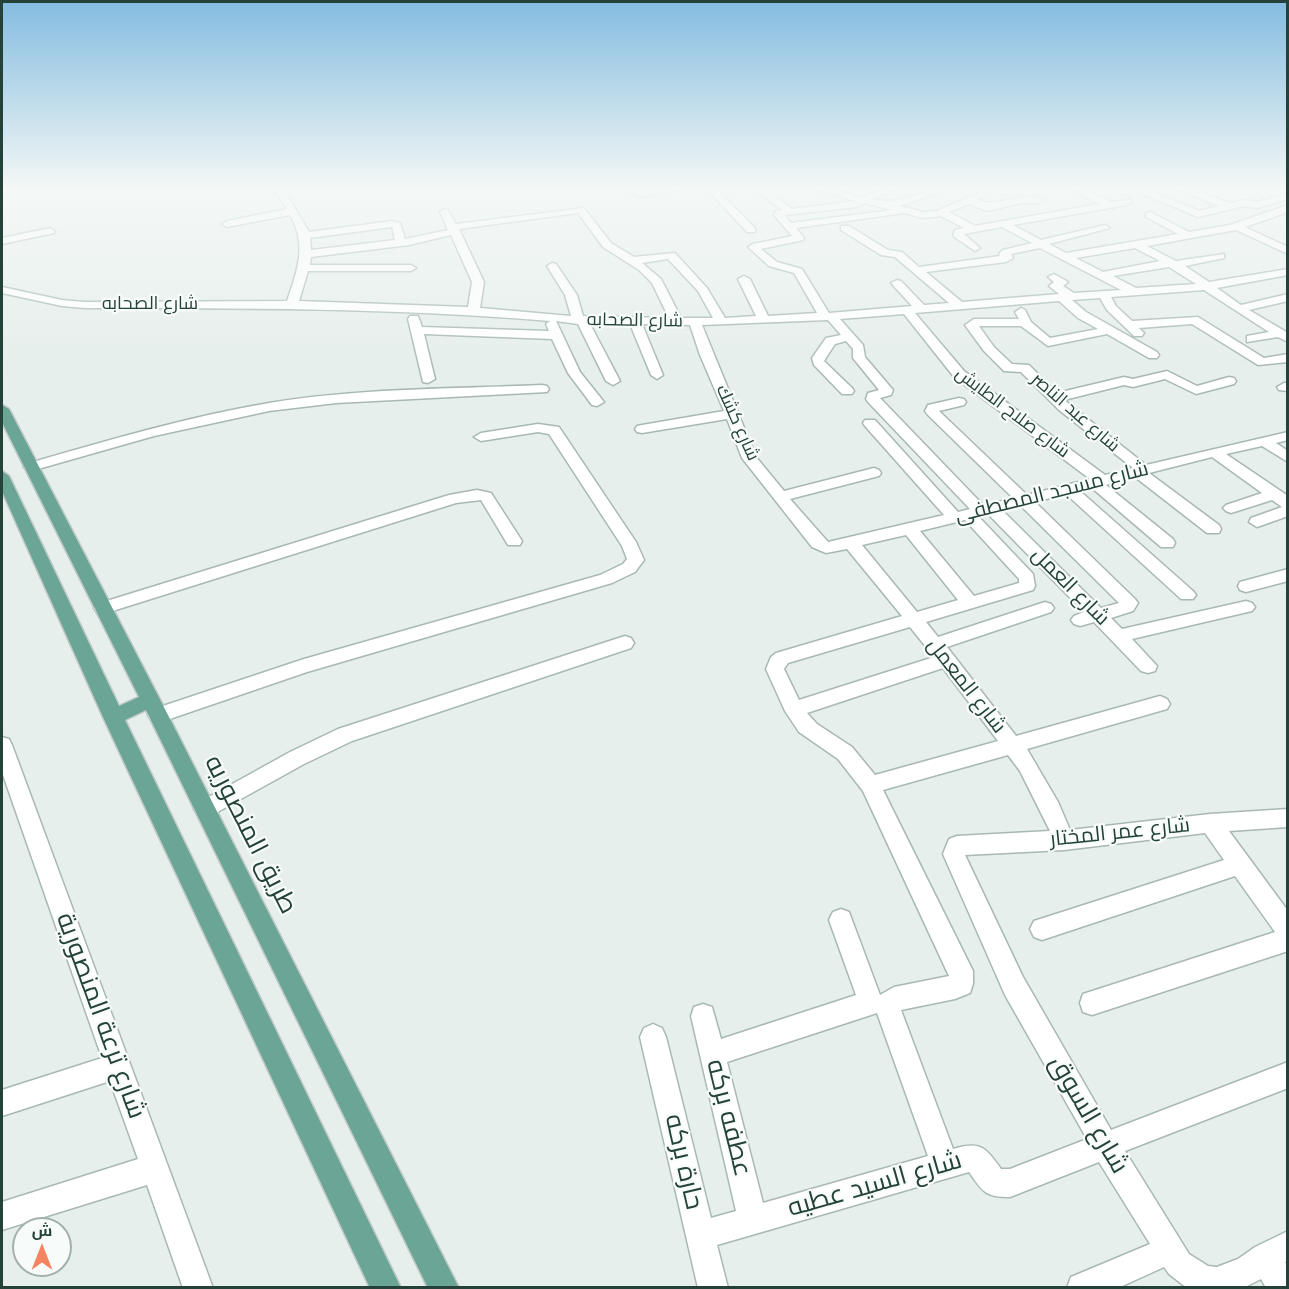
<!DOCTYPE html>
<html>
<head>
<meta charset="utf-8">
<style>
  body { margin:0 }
  #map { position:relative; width:1289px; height:1289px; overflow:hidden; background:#e6efeb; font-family:"DM Sans",Cairo,sans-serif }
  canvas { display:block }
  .frame { position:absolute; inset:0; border:3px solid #24423a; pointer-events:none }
  .north { position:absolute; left:12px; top:1217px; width:60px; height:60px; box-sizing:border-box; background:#f7fbf9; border:2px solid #a3b1ad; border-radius:50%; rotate:0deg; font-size:16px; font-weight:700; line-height:24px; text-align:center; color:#24423a }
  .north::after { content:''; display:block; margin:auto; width:21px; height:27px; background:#f4845f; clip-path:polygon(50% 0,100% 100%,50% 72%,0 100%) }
</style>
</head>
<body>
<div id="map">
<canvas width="1289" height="1289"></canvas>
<div class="frame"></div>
<div class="north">ش</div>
</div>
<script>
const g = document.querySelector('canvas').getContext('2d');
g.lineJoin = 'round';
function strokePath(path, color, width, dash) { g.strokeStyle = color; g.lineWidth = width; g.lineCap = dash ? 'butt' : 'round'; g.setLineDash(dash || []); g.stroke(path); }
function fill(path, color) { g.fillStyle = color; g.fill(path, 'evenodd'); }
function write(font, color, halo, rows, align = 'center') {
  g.font = font + ' "DM Sans",Cairo,sans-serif'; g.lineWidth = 4.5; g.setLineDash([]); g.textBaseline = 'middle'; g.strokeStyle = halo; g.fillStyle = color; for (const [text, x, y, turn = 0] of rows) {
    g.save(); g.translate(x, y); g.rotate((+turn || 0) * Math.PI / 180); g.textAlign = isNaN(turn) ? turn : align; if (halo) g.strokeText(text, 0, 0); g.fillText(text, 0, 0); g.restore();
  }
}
const minor = new Path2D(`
  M 273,188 L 283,188 L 309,232 L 392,221 L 400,223 L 405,239 L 448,230 L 440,212 L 445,209 L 448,210 L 456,224 L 584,208 L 611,243 L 634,257 L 675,253 L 707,288 L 725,318 L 756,316 L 738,279 L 744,276 L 750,279 L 768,316 L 817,313 L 794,273 L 769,266 L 748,247 L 753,244 L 792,236 L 774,215 L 776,211 L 782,210 L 753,188 L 764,188 L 792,209 L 855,201 L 811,188 L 828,188 L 862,197 L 888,188 L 903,188 L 872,199 C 902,207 920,188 951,188 L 900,206 L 923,212 L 937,211 L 985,190 L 990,193 L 977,200 C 998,209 1026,188 1043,200 L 1038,203 L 1022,203 L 987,211 L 969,204 L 949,212 L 975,226 L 1099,204 L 1069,188 L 1082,188 L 1111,202 L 1130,200 L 1132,202 L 1127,205 L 1013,225 L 1041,240 L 1105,225 L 1110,228 L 1049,244 L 1066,253 L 1178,234 L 1146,217 L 1146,213 L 1150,212 L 1189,232 L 1230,225 L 1288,205 L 1288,212 L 1245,227 L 1288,247 L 1288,254 L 1236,230 L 1147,246 L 1176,261 L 1224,254 L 1224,258 L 1185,266 L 1209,282 L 1288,269 L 1288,275 L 1217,288 L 1241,305 L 1288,294 L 1288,301 L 1249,310 L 1288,333 L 1288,342 L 1278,337 L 1247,342 L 1247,336 L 1269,332 L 1204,290 L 1111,297 L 1116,306 L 1132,321 L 1198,317 L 1264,358 L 1288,354 L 1288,362 L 1258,365 L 1192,324 L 1139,328 L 1144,333 L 1142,336 L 1134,336 L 1107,310 L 1100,298 L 1072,300 L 1086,312 L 1157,352 L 1159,355 L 1157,358 L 1149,358 L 1107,334 L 1048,346 L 1021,326 L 979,326 L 994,347 L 1012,364 L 1029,365 L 1057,393 L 1124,377 L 1133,379 L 1167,371 L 1197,386 L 1229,377 L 1234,378 L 1236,381 L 1234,384 L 1196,394 L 1165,379 L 1133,387 L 1124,385 L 1064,400 L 1146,465 L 1288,432 L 1288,440 L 1276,443 L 1288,451 L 1288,462 L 1262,446 L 1226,454 L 1288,496 L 1288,516 L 1257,527 L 1249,522 L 1251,518 L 1282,507 L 1272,500 L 1231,513 L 1226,511 L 1223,508 L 1226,505 L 1262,493 L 1212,457 L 1149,473 L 1219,525 L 1221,529 L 1219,533 L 1207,533 L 1135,477 L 1106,485 L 1173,539 L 1175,543 L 1173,547 L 1161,547 L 1092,488 L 1080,491 L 1193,591 L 1196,595 L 1193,599 L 1181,599 L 1066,494 L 1035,502 L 1135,599 L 1138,603 L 1133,611 L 1111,618 L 1122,629 L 1246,601 L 1252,603 L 1255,607 L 1252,611 L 1132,639 L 1157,666 L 1155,671 L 1148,673 L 1141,671 L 1094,622 L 1080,626 L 1074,624 L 1071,620 L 1074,616 L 1084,612 L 988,514 L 979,517 L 1033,574 L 1035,586 L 1033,590 L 926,622 L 938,637 L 1045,602 L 1051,604 L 1054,608 L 1051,612 L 947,647 L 1016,736 L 1160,696 L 1167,699 L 1170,704 L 1167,709 L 1027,749 L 1058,802 L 1070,830 L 1210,814 L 1288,809 L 1288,827 L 1229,831 L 1288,911 L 1288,951 L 1092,1015 L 1083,1012 L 1080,1003 L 1083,994 L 1275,932 L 1235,876 L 1042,940 L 1034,937 L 1030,929 L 1034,921 L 1224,860 L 1205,833 L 1064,850 L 965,855 L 1023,977 L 1111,1130 L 1288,1062 L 1288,1088 L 1125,1151 L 1189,1254 L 1208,1266 L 1217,1267 L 1238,1259 L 1255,1247 L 1288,1231 L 1288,1261 L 1285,1262 L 1288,1267 L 1288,1288 L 1266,1288 L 1261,1279 L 1243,1288 L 1187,1288 L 1169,1274 L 1164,1267 L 1118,1288 L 1067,1288 L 1071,1277 L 1150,1244 L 1099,1162 L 1010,1197 C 985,1197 983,1192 969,1172 L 717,1245 L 728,1288 L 698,1288 L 640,1037 L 644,1028 L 653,1024 L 662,1028 L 666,1037 L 711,1218 L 736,1211 L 691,1016 L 694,1007 L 703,1004 L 712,1007 L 721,1039 L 856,995 L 829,920 L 833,912 L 841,909 L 849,912 L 880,995 L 894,987 L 949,976 L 863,791 L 838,759 L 799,732 L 785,711 L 766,669 L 771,657 L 776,653 L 902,616 L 847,549 L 826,553 L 812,547 L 742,458 L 727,419 L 642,433 L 637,432 L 635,429 L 637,426 L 642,425 L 724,411 L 700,355 L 690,325 L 642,324 L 663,375 L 657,379 L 651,375 L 630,324 L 590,324 L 620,381 L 613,385 L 606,381 L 578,324 L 556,321 L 580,372 L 604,402 L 597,406 L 592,405 L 568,373 L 552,339 L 424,334 L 435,379 L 428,383 L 423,382 L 408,319 L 410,316 L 418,316 L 422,327 L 549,331 L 546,324 L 550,321 C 395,308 240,308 84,308 L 62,306 L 2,293 L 2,287 L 62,300 L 84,302 L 287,301 C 298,270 307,244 290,215 L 227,227 L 222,224 L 227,221 L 287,209 ZM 865,203 L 892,210 L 791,223 L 785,215 L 857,207 ZM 578,213 L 603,247 L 639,270 L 652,283 L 669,318 L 583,316 L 577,295 L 556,264 L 552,263 L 547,266 L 565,295 L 571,316 L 480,308 L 484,282 L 459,229 ZM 904,213 L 923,218 L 941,216 L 964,228 L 955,230 L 953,236 L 975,251 L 980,248 L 964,234 L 1002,227 L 1032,243 L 1003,250 L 999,254 L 1000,256 L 919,267 L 902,252 L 888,250 L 849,226 L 841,226 L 841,230 L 881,255 L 895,257 L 949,303 L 924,305 L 901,281 L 897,280 L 891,283 L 912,306 L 829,313 L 802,269 L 777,262 L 761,249 L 803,240 L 804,238 L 796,228 ZM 392,227 L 395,240 L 311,250 L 310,238 ZM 451,235 L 472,282 L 468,307 L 299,301 L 308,271 L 411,271 L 416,268 L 411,265 L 310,265 L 311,257 L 409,245 ZM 1040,248 L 1121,290 L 1074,293 L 1063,286 L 1068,282 L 1054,274 L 1048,277 L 1054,282 L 1049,286 L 1059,294 L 962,302 L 926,272 L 1006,262 L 1013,258 L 1011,254 ZM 1135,248 L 1160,261 L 1103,272 L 1076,258 ZM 668,259 L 698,291 L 713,318 L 681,318 L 661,279 L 642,263 ZM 1169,267 L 1196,284 L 1136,288 L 1113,276 ZM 1059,301 L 1078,318 L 1098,329 L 1050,338 L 1031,322 L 1025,310 L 1021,308 L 1015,312 L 1019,319 L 974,319 L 965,325 L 984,351 L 1004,371 L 1021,372 L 1059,410 L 1133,468 L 1105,475 L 964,371 L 915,313 ZM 904,314 L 954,377 L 1090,479 L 1027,495 L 939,411 L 964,405 L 966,402 L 964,399 L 959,398 L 928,405 L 925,411 L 927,414 L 1013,498 L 984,506 L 880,398 L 891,395 L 893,390 L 865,357 L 863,345 L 840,319 ZM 828,320 L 841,335 L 826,338 L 812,358 L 814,365 L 842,394 L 852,394 L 854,391 L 852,388 L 824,361 L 835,344 L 846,341 L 853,349 L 853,358 L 879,390 L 868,393 L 866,399 L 868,402 L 970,509 L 958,512 L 875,420 L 865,420 L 863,423 L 865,426 L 944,515 L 828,542 L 790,499 L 879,476 L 881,473 L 879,470 L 874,468 L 784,491 L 756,457 L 702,325 ZM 1021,506 L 1119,603 L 1101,608 L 1003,511 ZM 965,520 L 1019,579 L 1019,583 L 974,596 L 920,531 ZM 906,535 L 958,600 L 917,612 L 862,545 ZM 910,627 L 934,657 L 799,700 L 784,669 L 788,663 ZM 943,668 L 998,741 L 875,775 L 852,747 L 817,724 L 807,713 ZM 1008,755 L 1020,771 L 1050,831 L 957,836 L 949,839 L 943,854 L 1005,995 L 1087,1139 L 1010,1169 L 1001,1169 C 985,1147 981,1141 953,1149 L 901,1010 L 955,999 L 970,993 L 973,984 L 973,971 L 883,790 ZM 877,1013 L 928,1156 L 763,1203 L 727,1062 Z
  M 625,188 L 637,188 L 641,191 L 687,188 L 639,197 Z
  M 706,188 L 716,188 L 755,228 L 755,232 L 747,232 Z
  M 1129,188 L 1143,188 L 1199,211 L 1219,206 L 1175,188 L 1189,188 L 1230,203 L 1244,200 L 1257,202 L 1284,194 L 1287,195 L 1288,199 L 1257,208 L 1244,206 L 1198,217 Z
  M 50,228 L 55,231 L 54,233 L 2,244 L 2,238 Z
  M 1284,383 L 1288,383 L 1288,391 L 1279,390 L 1277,387 Z
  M 542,385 L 547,386 L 549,389 L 547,392 L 336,403 L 269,411 L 154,436 L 31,471 L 24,467 L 26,464 C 106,441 186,417 269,403 C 359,388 452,389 542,385 Z
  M 538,424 L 559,427 L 636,542 L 644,560 L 635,572 L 612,583 L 307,672 L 158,723 L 151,720 L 148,715 L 151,710 L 304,659 L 600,575 L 623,564 L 627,559 L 622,546 L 549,434 L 538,432 L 481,441 L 474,437 L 481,433 Z
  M 477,490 L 491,493 L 522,541 L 520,545 L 508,545 L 481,500 L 456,503 L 103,614 L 97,612 L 94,608 L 97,604 L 449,495 Z
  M 1288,569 L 1288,581 L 1246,592 L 1240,590 L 1238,586 L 1240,582 Z
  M 625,636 L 631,638 L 634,643 L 631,648 L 352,741 L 304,764 L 212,815 L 205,818 L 198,815 L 194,809 L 198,803 L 290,752 L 338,729 Z
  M 2,737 L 9,739 L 12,745 L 213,1288 L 183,1288 L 147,1185 L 2,1230 L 2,1202 L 138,1159 L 110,1081 L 2,1116 L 2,1090 L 102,1058 L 2,772 Z`);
const major = new Path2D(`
  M 2,405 L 9,409 L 168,715 L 459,1288 L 428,1288 L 146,710 L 125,720 L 401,1288 L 370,1288 L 103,717 L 2,491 L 2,471 L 9,476 L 119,706 L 139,697 L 2,422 Z`);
strokePath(minor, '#a8b8b2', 3);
strokePath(major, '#c2cac8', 3);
fill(minor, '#fff');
fill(major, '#6aa596');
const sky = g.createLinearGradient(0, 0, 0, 369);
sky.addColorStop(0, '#84bce0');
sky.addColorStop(0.51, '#f4f8f6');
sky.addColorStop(1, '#f4f8f600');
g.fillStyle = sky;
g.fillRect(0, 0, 1289, 369);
write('18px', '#24423a', '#f7fbf9', [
  ["شارع الصحابه",150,304],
  ["شارع الصحابه",635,321,1],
  ["شارع صلاح الطايش",1012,413,37],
  ["شارع عبد الناصر",1075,413,41],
  ["شارع كشك",737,423,66]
]);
write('21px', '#24423a', '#f7fbf9', [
  ["شارع مسجد المصطفى",1052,493,-14],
  ["شارع العمل",1070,587,45],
  ["شارع المعمل",966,686,52],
  ["شارع عمر المختار",1120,833,-6]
]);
write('26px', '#24423a', '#f7fbf9', [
  ["طريق المنصوريه",250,835,63],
  ["شارع ترعة المنصورية",100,1016,70],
  ["شارع السوق",1088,1115,60],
  ["عطفه بركه",728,1118,76],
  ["حارة بركه",683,1162,77],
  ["شارع السيد عطيه",875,1185,-16]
]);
</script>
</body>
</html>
